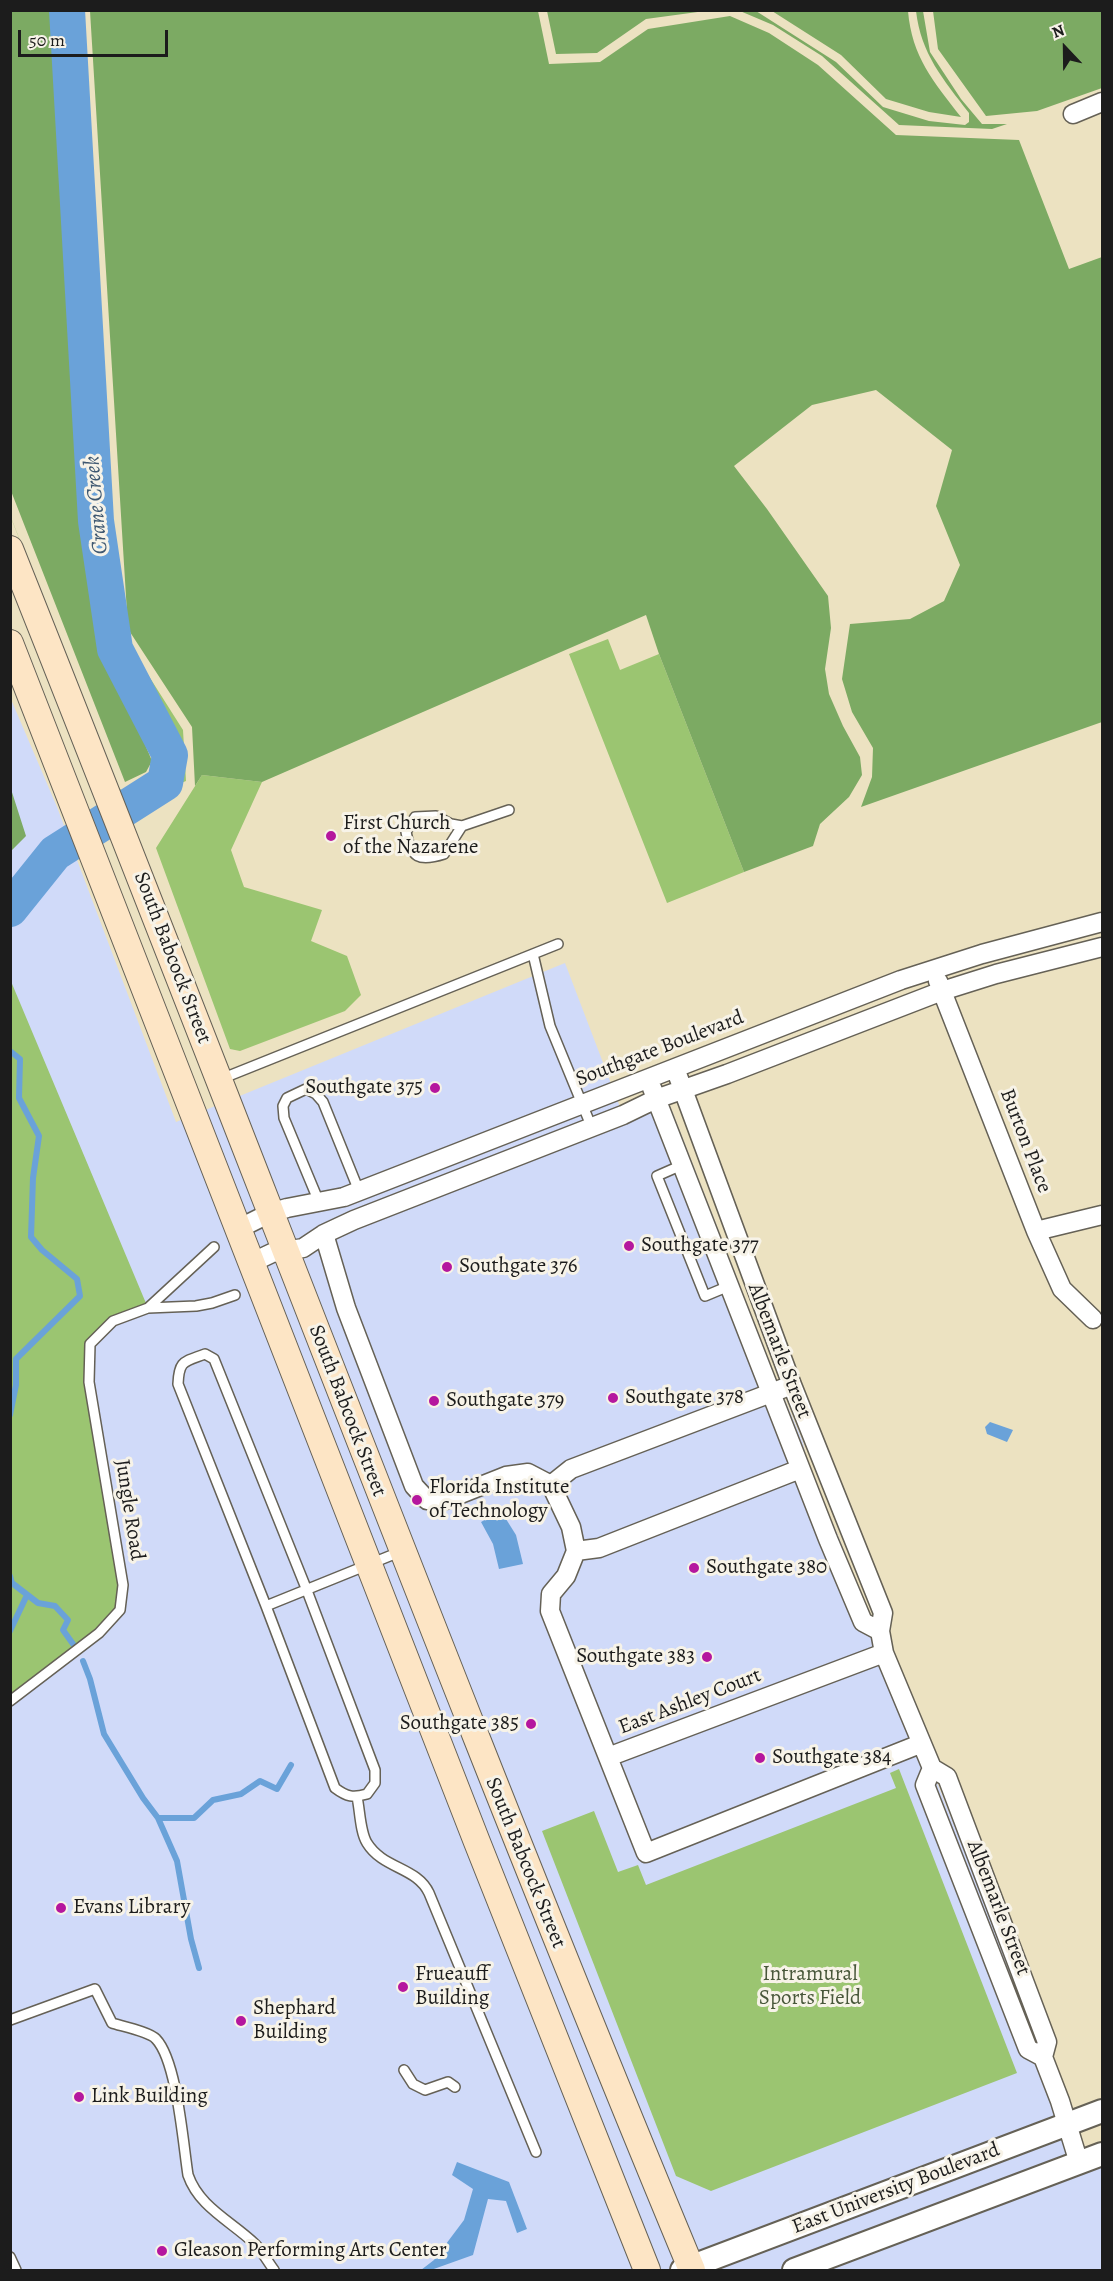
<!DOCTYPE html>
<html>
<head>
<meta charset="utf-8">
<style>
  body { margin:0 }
  #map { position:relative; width:1113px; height:2281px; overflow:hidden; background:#ece2c1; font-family:Alegreya,serif }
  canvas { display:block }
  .frame { position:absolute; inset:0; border:12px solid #1c1c1c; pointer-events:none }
  .north { position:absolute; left:1035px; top:18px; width:60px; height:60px; -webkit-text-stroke:4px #f7f3e8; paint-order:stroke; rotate:338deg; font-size:16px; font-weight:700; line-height:24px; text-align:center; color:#1c1c1c }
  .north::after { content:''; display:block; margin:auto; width:21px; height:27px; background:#1c1c1c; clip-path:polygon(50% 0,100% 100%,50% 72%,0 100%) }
  .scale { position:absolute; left:18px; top:30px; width:150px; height:27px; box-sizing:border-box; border:3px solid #1c1c1c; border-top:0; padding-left:8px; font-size:18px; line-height:21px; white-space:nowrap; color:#1c1c1c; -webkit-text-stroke:4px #f7f3e8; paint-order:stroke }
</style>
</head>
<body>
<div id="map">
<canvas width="1113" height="2281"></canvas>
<div class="frame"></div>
<div class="north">N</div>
<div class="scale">50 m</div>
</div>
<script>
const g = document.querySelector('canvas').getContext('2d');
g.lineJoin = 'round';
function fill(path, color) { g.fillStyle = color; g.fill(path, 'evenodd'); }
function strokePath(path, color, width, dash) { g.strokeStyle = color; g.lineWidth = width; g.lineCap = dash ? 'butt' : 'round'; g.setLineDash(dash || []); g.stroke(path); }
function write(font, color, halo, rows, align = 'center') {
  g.font = font + ' Alegreya,serif'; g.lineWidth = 6; g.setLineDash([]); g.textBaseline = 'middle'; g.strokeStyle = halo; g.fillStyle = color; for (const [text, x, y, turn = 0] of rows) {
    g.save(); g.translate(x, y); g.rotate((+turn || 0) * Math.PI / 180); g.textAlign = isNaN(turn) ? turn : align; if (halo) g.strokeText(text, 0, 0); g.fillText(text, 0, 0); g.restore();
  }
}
fill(new Path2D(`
  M 10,697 L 57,807 L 176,1122 L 565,963 L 623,1115 L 667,1098 L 780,1388 L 803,1442 L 808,1467 L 837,1533 L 1063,2097 L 1084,2159 L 1102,2163 L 1102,2270 L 11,2270 Z`), '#d0daf9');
fill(new Path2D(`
  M 66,11 L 81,11 L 119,629 L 183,730 L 186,781 L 125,806 L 11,518 L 10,515 L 117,785 L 121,790 L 127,792 L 153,779 L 160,761 L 113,646 L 114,630 L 93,505 Z
  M 608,639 L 620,670 L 659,654 L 744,872 L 667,903 L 569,654 Z
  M 202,775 L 262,782 L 231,850 L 244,887 L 322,910 L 311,941 L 347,956 L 361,995 L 345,1011 L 240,1051 L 230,1049 L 156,848 Z
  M 10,979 L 148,1308 L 113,1321 L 90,1344 L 89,1382 L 123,1585 L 120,1610 L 10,1705 Z
  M 899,1769 L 1017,2073 L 711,2191 L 676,2176 L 542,1831 L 594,1811 L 618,1872 L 638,1865 L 646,1885 L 896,1788 L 890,1773 Z`), '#9bc571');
fill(new Path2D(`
  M 11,10 L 57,11 L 84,505 L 105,631 L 104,646 L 152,761 L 146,772 L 125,782 L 11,491 Z
  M 90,11 L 538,11 L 549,64 L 600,62 L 648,29 L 730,16 L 769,33 L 818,65 L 896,135 L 1019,140 L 1069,269 L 1102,257 L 1102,722 L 861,807 L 872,777 L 873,748 L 852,712 L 842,679 L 850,624 L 910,619 L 944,601 L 960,565 L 936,506 L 952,450 L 876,390 L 812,405 L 734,466 L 767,509 L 828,596 L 831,628 L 825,669 L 829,694 L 843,726 L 860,757 L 862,775 L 849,797 L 820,824 L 813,846 L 744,872 L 659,654 L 646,615 L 262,782 L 202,775 L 195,786 L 192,727 L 128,629 Z
  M 547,11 L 548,10 L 705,11 L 646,19 L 597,53 L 556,54 Z
  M 740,11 L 756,11 L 836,62 L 883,107 L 929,121 L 965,125 L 969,122 L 969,113 C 943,79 921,54 916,11 L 923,11 L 930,52 L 961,99 L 982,124 L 1007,124 L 992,129 L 899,125 L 822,56 L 773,25 Z
  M 772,11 L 908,11 C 912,57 933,81 961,117 L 929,112 L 886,99 L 841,55 Z
  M 933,11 L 1101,11 L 1102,88 L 1037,111 L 986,116 L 938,49 Z
  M 10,786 L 26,836 L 11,851 L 10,851 Z`), '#7caa63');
fill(new Path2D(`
  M 990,1422 L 1013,1430 L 1007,1442 L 987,1434 L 985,1427 Z
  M 501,1511 L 516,1535 L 523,1564 L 499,1569 L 493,1544 L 481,1522 Z
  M 457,2162 L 509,2182 L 527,2229 L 517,2233 L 506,2201 L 488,2199 L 473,2255 L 431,2270 L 421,2270 L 434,2260 L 464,2220 L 473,2189 L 452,2175 Z`), '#6aa2d9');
strokePath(new Path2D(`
  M 10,1051 L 20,1059 L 19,1098 L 39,1136 L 33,1178 L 31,1237 L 42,1250 L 77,1279 L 80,1296 L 16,1359 L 16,1385 L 10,1415
  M 10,1576 L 12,1583 L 38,1603 L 55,1606 L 68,1620 L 63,1630 L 73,1644
  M 10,1631 L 27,1595
  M 83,1661 L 90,1679 L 104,1734 L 143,1798 L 158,1818 L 177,1861 L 191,1939 L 199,1968
  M 158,1818 L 194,1818 L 213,1800 L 241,1794 L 260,1781 L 277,1789 L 291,1765`), '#6aa2d9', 6);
strokePath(new Path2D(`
  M 10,909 L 55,853 L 165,783 L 170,755 L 115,649 L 96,521 L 67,10`), '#6aa2d9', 36);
const service = new Path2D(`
  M 462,826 L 444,854 C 419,862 411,858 406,832 L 415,817 L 436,816 L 451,824 L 462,826 L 509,810
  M 533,954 L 550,1026 L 592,1128
  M 221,1079 L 558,944
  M 682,1165 L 657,1176 L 705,1296 L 729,1286
  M 319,1202 L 284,1118 L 283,1106 L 287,1098 L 306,1089 L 316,1094 L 323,1102 L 359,1191
  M 148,1308 L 214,1247
  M 205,1354 L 214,1359 L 306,1588 L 375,1770 L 375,1783 L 367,1794 C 353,1798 347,1797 335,1788 L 266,1606 L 178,1384 C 179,1360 184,1362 205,1354 Z
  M 266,1606 L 402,1551
  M 10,1701 L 99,1633 L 120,1610 L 123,1585 L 89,1382 L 90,1344 L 113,1321 L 148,1308 L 196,1306 L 212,1303 L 235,1295
  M 357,1797 C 360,1810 360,1832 367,1843 C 383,1869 417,1867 429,1893 L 536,2152
  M 10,2020 L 95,1989 L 112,2023 C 121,2026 150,2032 156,2039 C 177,2061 183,2143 188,2175 C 199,2207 231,2221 255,2244 C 262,2251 268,2262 274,2270
  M 404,2070 L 413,2084 L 425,2090 L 448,2082 L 455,2087
  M 10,2257 L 16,2270`);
const minor = new Path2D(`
  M 1073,114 L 1102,102
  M 938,981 L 1036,1231 L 1062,1289 L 1093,1319
  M 675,1068 L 792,1385 L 883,1613 L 880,1631 L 884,1653 L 932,1768 L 947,1777 L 1047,2042 L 1043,2057
  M 652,1088 L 828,1539 L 863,1622 L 880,1631
  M 238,1229 L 270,1213 L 287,1208 L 344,1197 L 901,980 L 982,954 L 1102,922
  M 1036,1231 L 1102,1215
  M 324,1234 L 346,1308 L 414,1486 L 427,1500 L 443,1501 L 506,1476 L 528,1473 L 551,1485
  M 251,1263 L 272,1253 L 303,1248 L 324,1234 L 354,1220 L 623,1115 L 656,1099 L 727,1074 L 942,991 L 996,974 L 1102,947
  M 792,1385 L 571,1469 L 551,1485 L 571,1527 L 576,1551 L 566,1576 L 551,1594 L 550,1611 L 646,1853 L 920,1744
  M 576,1551 L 599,1548 L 800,1469
  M 608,1757 L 884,1653
  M 932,1768 L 925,1785 L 1028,2049 L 1043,2057 L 1060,2101 L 1079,2163`);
const tertiary = new Path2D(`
  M 682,2270 L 1102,2111
  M 794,2270 L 1102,2154`);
const secondary = new Path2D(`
  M 10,549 C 239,1122 455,1700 692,2270
  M 10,643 L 477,1842 L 647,2270`);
strokePath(service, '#656156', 12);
strokePath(minor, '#656156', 21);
strokePath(tertiary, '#656156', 26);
strokePath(secondary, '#656156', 28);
strokePath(service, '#fff', 9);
strokePath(minor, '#fff', 18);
strokePath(tertiary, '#fff', 22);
strokePath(secondary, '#fde5c5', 26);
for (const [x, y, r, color] of [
  [331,836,6,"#b5179e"],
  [435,1088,6,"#b5179e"],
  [629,1246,6,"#b5179e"],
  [447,1267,6,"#b5179e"],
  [613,1398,6,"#b5179e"],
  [434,1401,6,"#b5179e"],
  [417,1500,6,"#b5179e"],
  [694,1568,6,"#b5179e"],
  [707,1657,6,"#b5179e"],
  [531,1724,6,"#b5179e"],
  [760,1758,6,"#b5179e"],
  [61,1908,6,"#b5179e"],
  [403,1987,6,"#b5179e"],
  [241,2021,6,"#b5179e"],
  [79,2097,6,"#b5179e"],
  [162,2251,6,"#b5179e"]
]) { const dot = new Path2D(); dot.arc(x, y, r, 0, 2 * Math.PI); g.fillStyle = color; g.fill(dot); strokePath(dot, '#f7f3e8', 2); }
write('21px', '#1c1c1c', '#f7f3e8', [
  ["First Church",343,824],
  ["of the Nazarene",343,848],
  ["Southgate 375",423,1088,"right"],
  ["Southgate 377",641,1246],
  ["Southgate 376",459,1267],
  ["Southgate 378",625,1398],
  ["Southgate 379",446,1401],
  ["Florida Institute",429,1488],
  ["of Technology",429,1512],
  ["Southgate 380",706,1568],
  ["Southgate 383",695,1657,"right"],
  ["Southgate 385",519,1724,"right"],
  ["Southgate 384",772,1758],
  ["Evans Library",73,1908],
  ["Frueauff",415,1975],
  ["Building",415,1999],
  ["Shephard",253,2009],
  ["Building",253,2033],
  ["Link Building",91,2097],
  ["Gleason Performing Arts Center",174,2251]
], 'left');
write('21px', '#1c1c1c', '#f7f3e8', [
  ["South Babcock Street",172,958,69],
  ["Southgate Boulevard",660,1049,-21],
  ["Burton Place",1025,1141,69],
  ["Albemarle Street",779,1351,69],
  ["South Babcock Street",347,1411,69],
  ["Jungle Road",129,1510,81],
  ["East Ashley Court",690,1702,-21],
  ["South Babcock Street",525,1863,68],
  ["Albemarle Street",998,1908,69],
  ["East University Boulevard",896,2189,-21]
]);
write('21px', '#48573a', '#f7f3e8', [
  ["Intramural",810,1975],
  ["Sports Field",810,1999]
]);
write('italic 22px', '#3f5871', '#f7f3e8', [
  ["Crane Creek",97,505,-95]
]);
</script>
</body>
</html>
